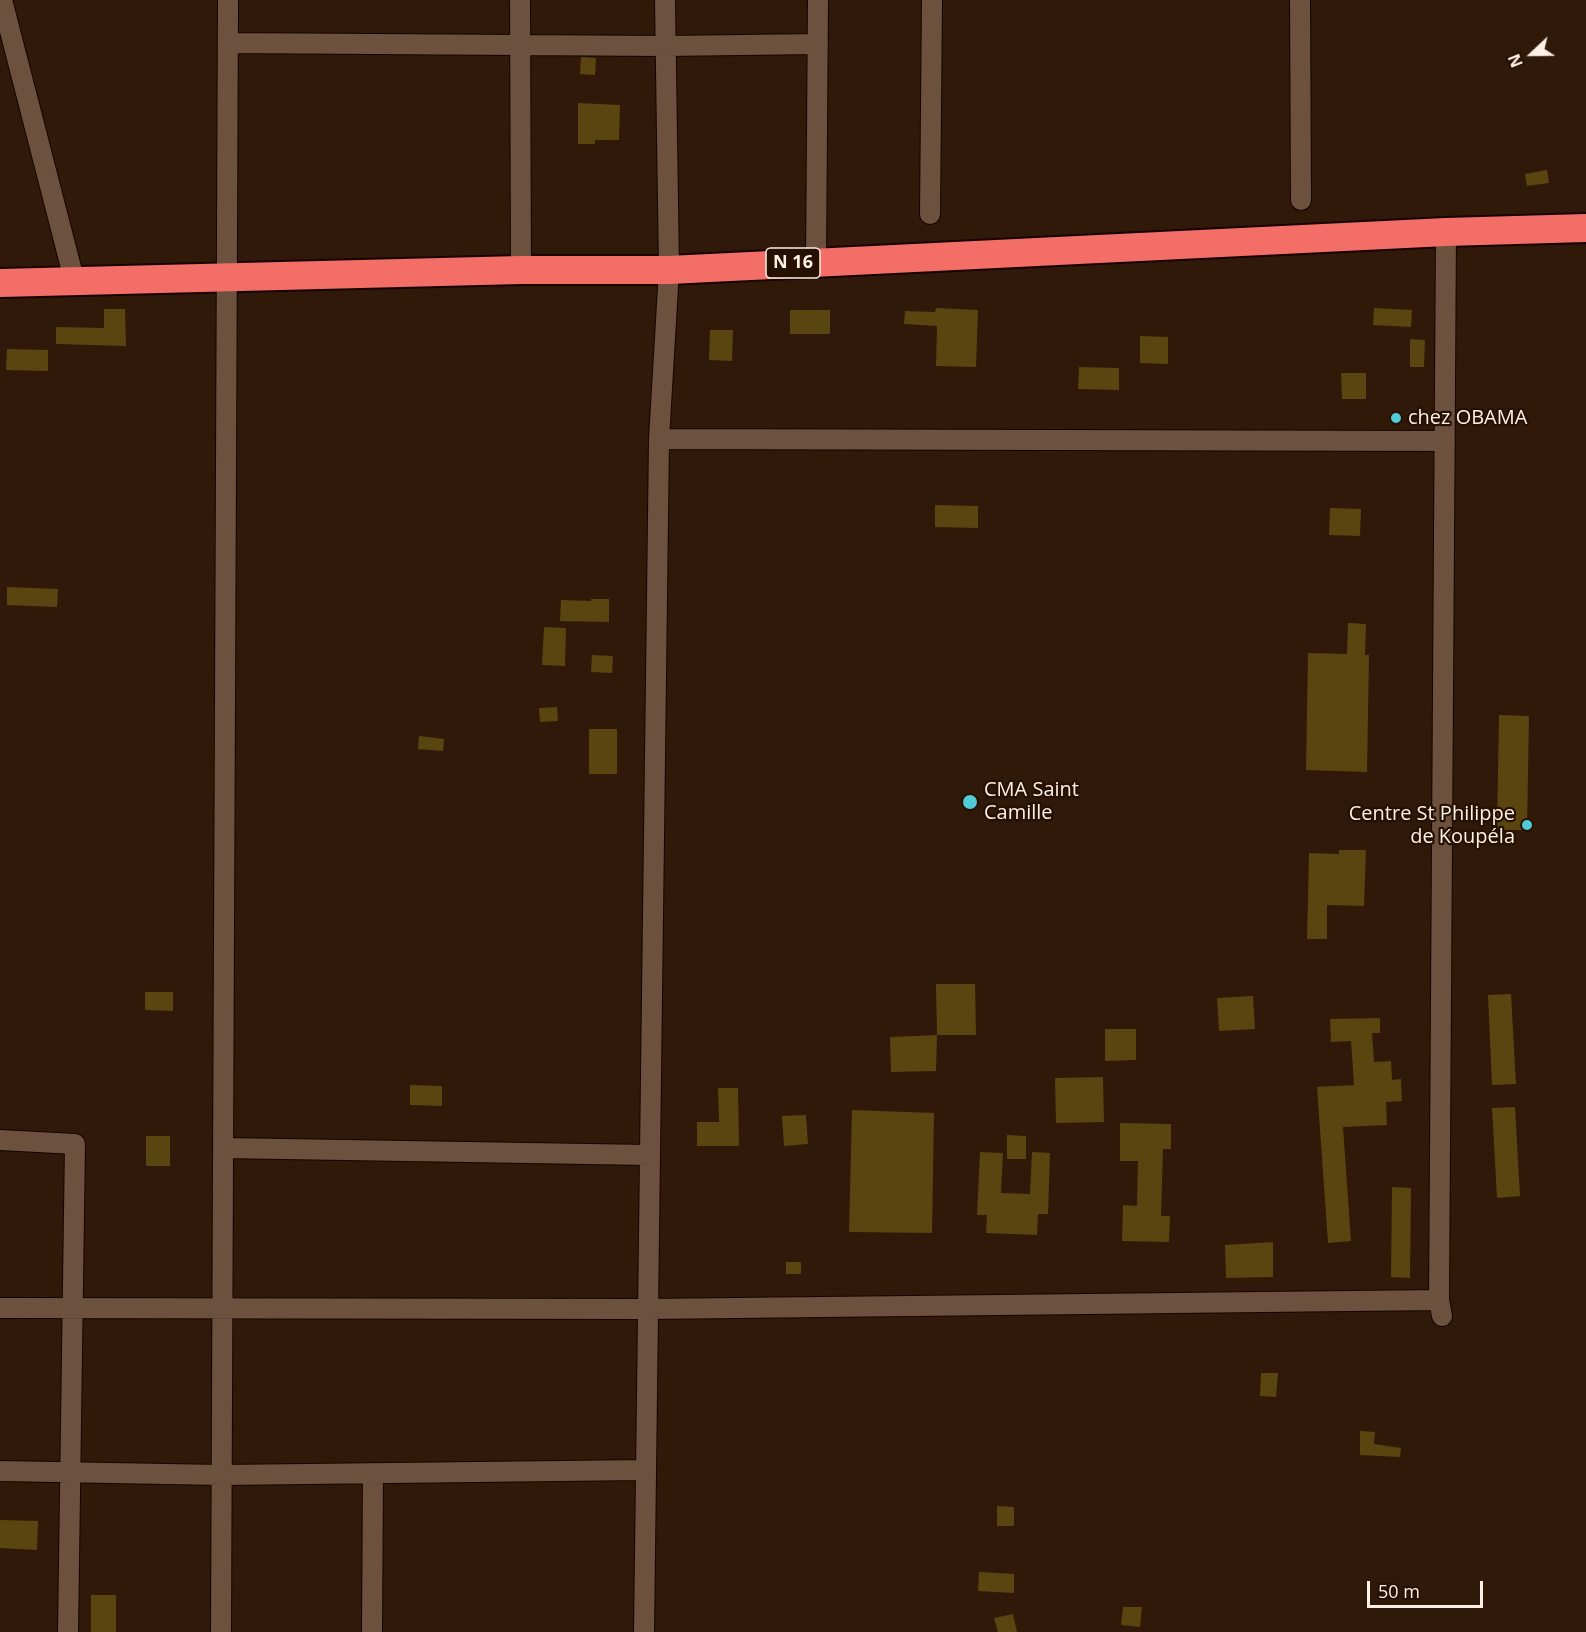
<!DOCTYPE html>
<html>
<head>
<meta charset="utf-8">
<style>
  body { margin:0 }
  #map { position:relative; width:1586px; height:1632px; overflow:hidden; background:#301908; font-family:"Open Sans",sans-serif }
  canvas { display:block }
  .north { position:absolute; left:1502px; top:24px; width:60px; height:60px; -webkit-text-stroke:4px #261002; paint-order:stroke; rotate:248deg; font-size:16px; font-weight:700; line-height:24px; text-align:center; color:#ffefe4 }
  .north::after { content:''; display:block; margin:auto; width:21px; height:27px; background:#ffefe4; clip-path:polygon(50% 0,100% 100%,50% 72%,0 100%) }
  .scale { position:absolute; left:1367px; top:1581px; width:116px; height:27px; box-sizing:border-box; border:3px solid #ffefe4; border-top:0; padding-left:8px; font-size:18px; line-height:21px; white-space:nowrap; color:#ffefe4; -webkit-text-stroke:4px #261002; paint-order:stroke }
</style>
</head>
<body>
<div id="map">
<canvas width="1586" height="1632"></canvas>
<div class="north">N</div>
<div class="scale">50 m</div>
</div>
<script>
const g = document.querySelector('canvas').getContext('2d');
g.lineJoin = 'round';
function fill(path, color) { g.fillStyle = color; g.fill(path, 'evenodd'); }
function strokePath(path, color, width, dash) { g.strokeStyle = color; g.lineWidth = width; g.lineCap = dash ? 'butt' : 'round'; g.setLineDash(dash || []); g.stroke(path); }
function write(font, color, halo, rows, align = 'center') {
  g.font = font + ' "Open Sans",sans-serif'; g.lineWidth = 4.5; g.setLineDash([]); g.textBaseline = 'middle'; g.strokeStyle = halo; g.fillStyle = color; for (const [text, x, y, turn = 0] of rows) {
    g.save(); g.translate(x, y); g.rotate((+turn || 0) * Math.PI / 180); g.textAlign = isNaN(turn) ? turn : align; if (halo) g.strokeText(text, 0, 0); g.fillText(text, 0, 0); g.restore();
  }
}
fill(new Path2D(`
  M 581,57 L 596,58 L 595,75 L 580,74 Z
  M 578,103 L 620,105 L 619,140 L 595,140 L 595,144 L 578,144 Z
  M 1547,170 L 1549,183 L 1527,186 L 1525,174 Z
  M 936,308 L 978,310 L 976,367 L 936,366 L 937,326 L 904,324 L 905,311 L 935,312 Z
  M 1374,308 L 1412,310 L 1411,327 L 1373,325 Z
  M 104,309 L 125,309 L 126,346 L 56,344 L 56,327 L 104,328 Z
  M 790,310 L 830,310 L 830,334 L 790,334 Z
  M 710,330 L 733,330 L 732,361 L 709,360 Z
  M 1140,336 L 1168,337 L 1168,364 L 1140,363 Z
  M 1410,339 L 1425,340 L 1424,367 L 1410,367 Z
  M 7,349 L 48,350 L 48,371 L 6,370 Z
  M 1079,367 L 1119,368 L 1119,390 L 1078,389 Z
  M 1341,373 L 1366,373 L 1366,399 L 1342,399 Z
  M 935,505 L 978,506 L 978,528 L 935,527 Z
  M 1330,508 L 1361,509 L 1360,536 L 1329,535 Z
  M 7,587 L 58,589 L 57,607 L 7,605 Z
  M 591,599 L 609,599 L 609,622 L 560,621 L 561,600 L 591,601 Z
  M 1348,623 L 1366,624 L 1365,655 L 1369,655 L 1367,772 L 1306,770 L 1308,653 L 1347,654 Z
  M 544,627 L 566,628 L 565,666 L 542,665 Z
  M 592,655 L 613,656 L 612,673 L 591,672 Z
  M 557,707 L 558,721 L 540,722 L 539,708 Z
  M 1499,715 L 1529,716 L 1527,830 L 1497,830 Z
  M 589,729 L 617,729 L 617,774 L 589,774 Z
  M 419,736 L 444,739 L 443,751 L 418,749 Z
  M 1339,850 L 1366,850 L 1364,906 L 1327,905 L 1327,939 L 1307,939 L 1309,853 L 1339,854 Z
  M 936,984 L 975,984 L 976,1035 L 937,1035 Z
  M 145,992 L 173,992 L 173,1011 L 145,1010 Z
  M 1511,994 L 1516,1084 L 1492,1085 L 1488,995 Z
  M 1253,996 L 1255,1029 L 1219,1031 L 1217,998 Z
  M 1380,1018 L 1380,1033 L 1372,1033 L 1374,1062 L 1391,1061 L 1392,1080 L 1401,1079 L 1402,1101 L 1386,1102 L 1387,1125 L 1343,1127 L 1351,1241 L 1328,1243 L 1317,1087 L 1354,1085 L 1351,1041 L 1331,1042 L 1330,1019 Z
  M 1105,1029 L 1136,1029 L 1136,1060 L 1105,1061 Z
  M 937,1035 L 936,1071 L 891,1072 L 890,1037 Z
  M 1103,1077 L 1104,1122 L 1056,1123 L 1055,1078 Z
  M 410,1085 L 442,1086 L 442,1106 L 410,1105 Z
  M 718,1088 L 738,1088 L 739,1146 L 697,1146 L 697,1122 L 719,1122 Z
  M 1515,1107 L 1520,1196 L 1497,1198 L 1492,1108 Z
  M 852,1110 L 934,1113 L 932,1233 L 849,1232 Z
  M 806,1115 L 808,1144 L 784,1146 L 782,1116 Z
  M 1120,1123 L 1171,1124 L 1171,1149 L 1163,1149 L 1161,1216 L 1170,1216 L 1169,1242 L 1122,1241 L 1123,1205 L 1137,1206 L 1138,1161 L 1120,1161 Z
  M 1007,1135 L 1026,1136 L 1026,1159 L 1007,1159 Z
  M 146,1136 L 170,1136 L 170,1166 L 146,1166 Z
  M 980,1152 L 1003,1153 L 1001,1193 L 1030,1194 L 1032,1152 L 1050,1153 L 1048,1214 L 1038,1214 L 1037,1235 L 986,1233 L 987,1215 L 977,1215 Z
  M 1392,1187 L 1411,1188 L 1410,1278 L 1391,1277 Z
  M 1273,1242 L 1273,1277 L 1226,1278 L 1225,1245 Z
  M 786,1262 L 801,1262 L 801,1274 L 786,1274 Z
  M 1261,1373 L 1278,1373 L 1276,1397 L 1260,1396 Z
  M 1360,1431 L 1375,1432 L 1374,1444 L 1401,1448 L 1400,1457 L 1360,1455 Z
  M 997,1506 L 1014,1507 L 1014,1526 L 997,1526 Z
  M 0,1520 L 38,1521 L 37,1550 L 0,1548 Z
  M 979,1572 L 1014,1574 L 1014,1593 L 978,1591 Z
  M 91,1595 L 116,1595 L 116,1632 L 91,1632 Z
  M 1123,1607 L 1142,1607 L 1140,1627 L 1121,1625 Z
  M 1013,1614 L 1017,1632 L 998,1632 L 994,1618 Z`), '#5a4511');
const minor = new Path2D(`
  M 2,0 L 75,283
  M 520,0 L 521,270
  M 1300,0 L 1301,200
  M 228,43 L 665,46 L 818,44
  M 930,214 L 932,0
  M 816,262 L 818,0
  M 659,439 L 1445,441
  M 0,1140 L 75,1144 L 68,1632
  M 223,1148 L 649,1155
  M 0,1308 L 647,1309 L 1439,1300
  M 1442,1316 L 1439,1300 L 1446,232
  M 0,1471 L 222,1475 L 645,1470
  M 221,1632 L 228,0
  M 372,1632 L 373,1473
  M 644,1632 L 659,439 L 669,270 L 665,0`);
const highway = new Path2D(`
  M 0,283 L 521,270 L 669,270 L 1446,232 L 1586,228`);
strokePath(minor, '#170400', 22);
strokePath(highway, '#170400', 32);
strokePath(minor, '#6c513f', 20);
strokePath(highway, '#f26e67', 28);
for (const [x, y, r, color] of [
  [1396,418,6,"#52cbd9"],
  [970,802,8,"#52cbd9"],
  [1527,825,6,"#52cbd9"]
]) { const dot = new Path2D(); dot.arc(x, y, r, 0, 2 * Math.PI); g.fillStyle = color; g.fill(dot); strokePath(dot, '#261002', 2); }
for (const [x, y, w] of [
  [793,263,54]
]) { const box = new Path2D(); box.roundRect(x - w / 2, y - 15, w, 30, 4.5); g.fillStyle = '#261002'; g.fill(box); strokePath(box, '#ffefe4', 1.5); }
write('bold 18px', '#ffefe4', null, [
  ["N 16",793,263]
]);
write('20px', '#ffefe4', '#261002', [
  ["chez OBAMA",1408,418],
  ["CMA Saint",984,790],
  ["Camille",984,813],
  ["Centre St Philippe",1515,814,"right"],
  ["de Koupéla",1515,837,"right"]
], 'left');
</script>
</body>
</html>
